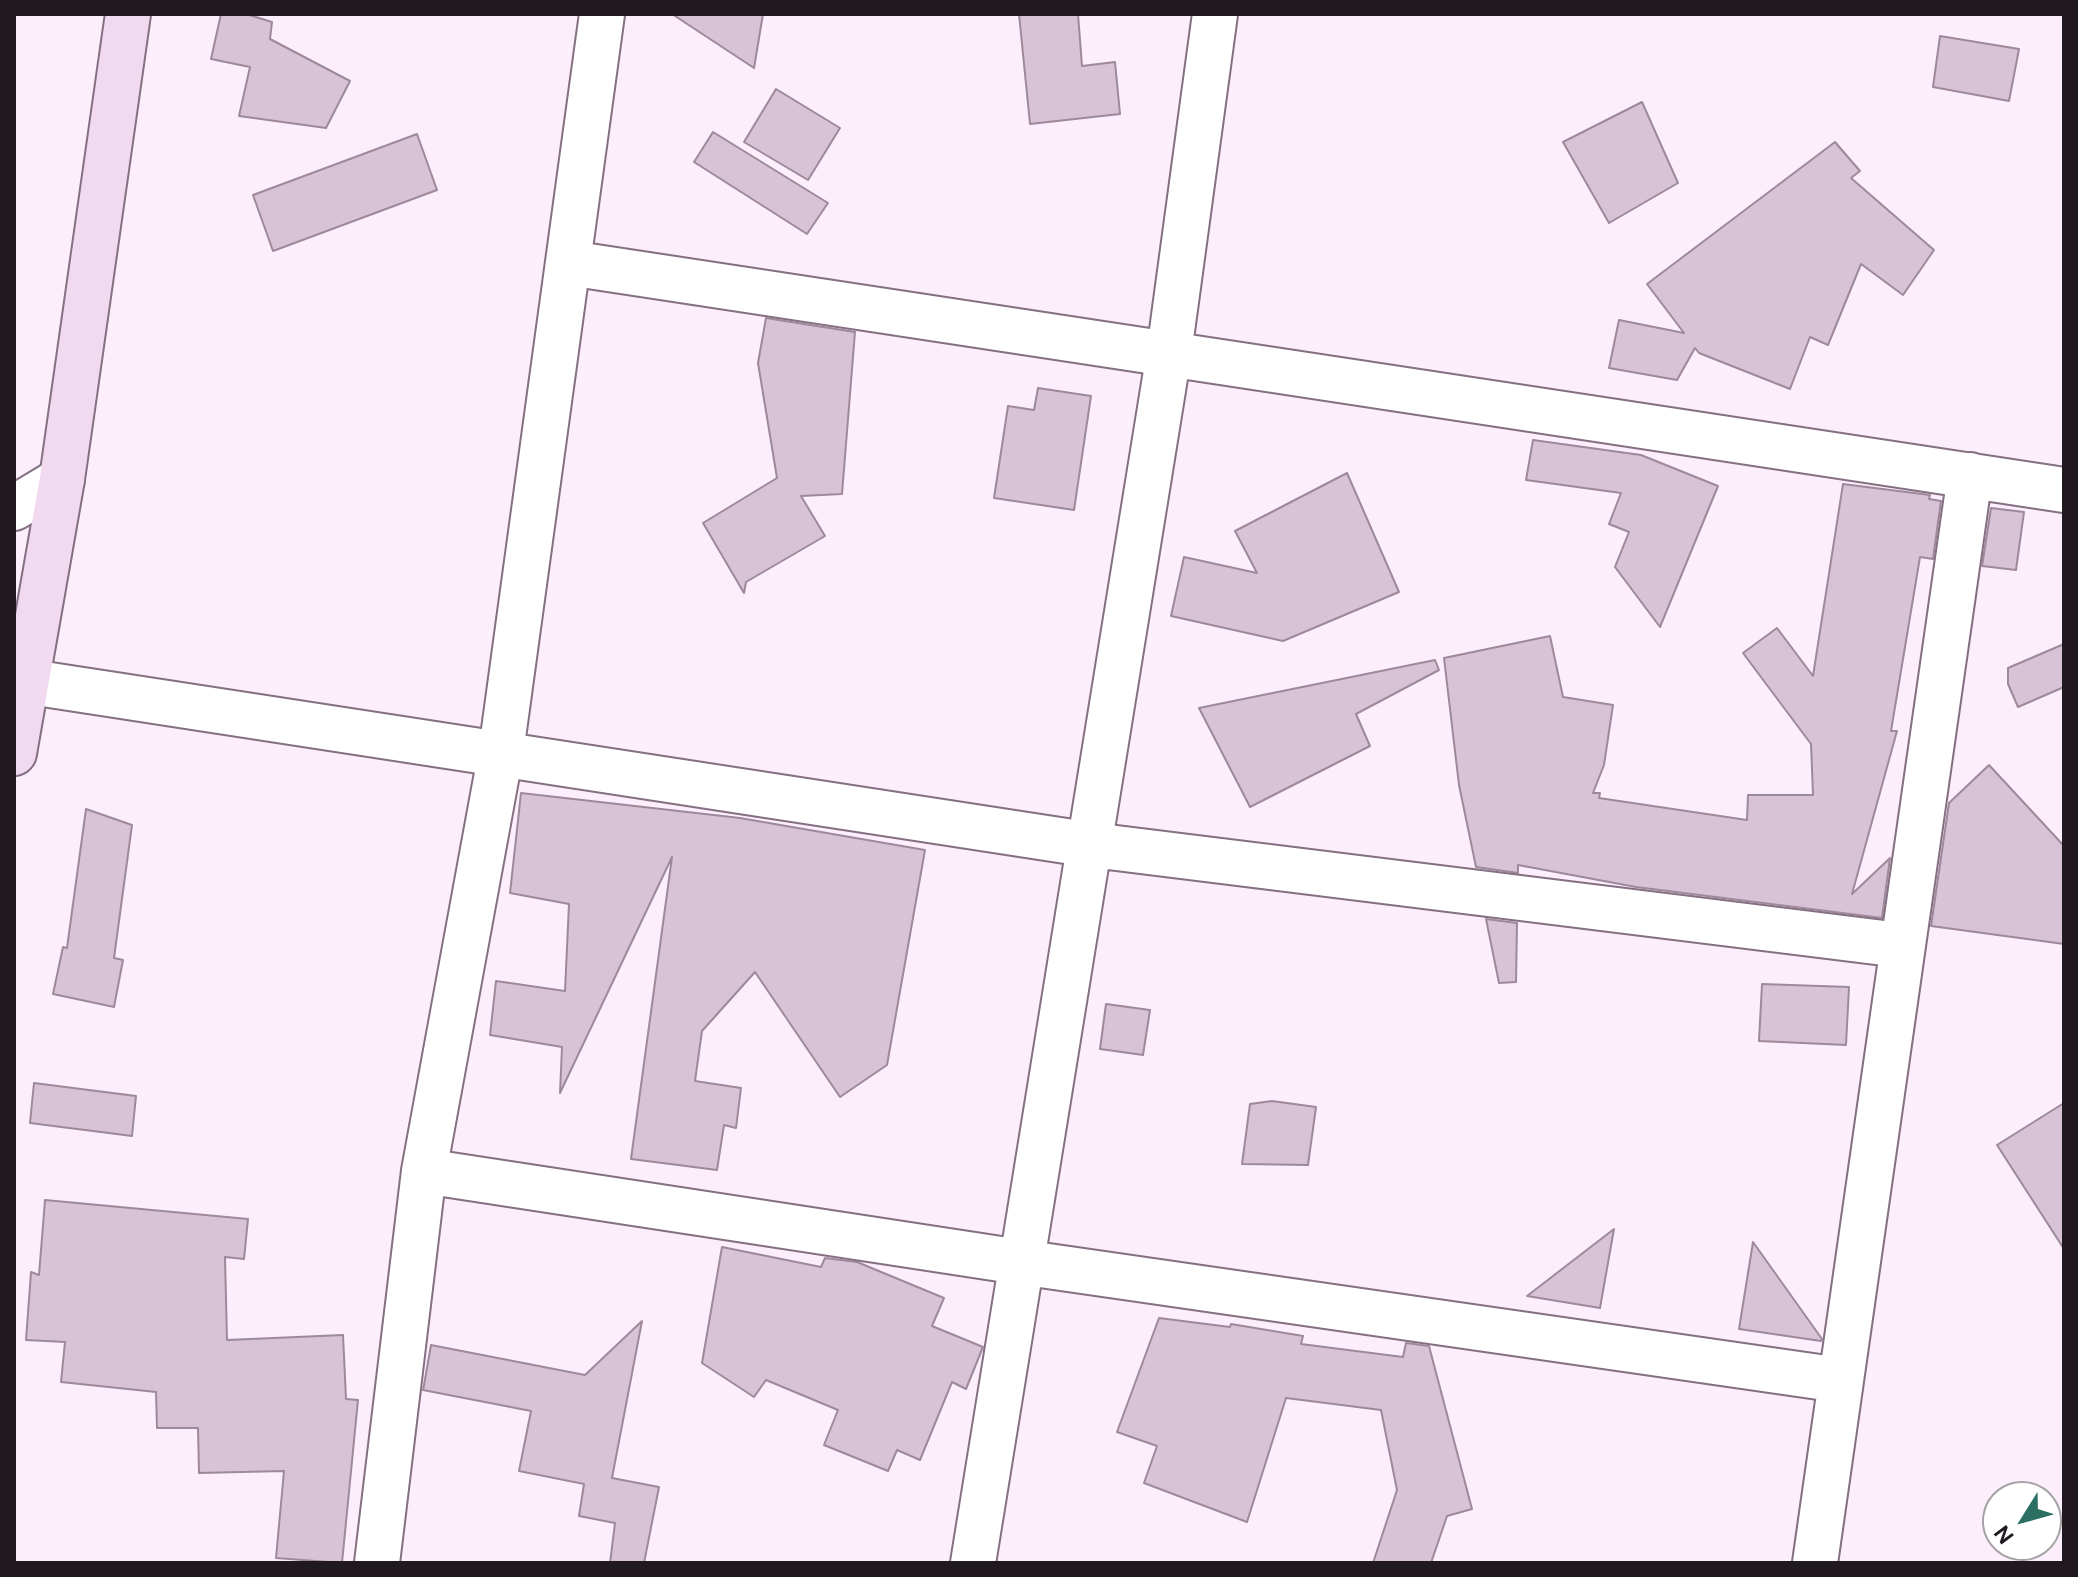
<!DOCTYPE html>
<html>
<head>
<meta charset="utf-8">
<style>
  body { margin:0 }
  #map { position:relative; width:2078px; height:1577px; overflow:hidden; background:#fceffb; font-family:"DM Sans",sans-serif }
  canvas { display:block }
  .frame { position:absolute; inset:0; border:16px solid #211920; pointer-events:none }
  .north { position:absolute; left:1982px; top:1481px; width:80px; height:80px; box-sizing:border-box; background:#fff; border:2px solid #a6a3a6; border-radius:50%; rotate:233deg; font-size:22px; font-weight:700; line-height:32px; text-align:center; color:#211920 }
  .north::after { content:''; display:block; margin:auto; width:28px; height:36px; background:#2a6f62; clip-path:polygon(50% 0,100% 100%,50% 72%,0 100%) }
</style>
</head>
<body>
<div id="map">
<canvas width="2078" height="1577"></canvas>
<div class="frame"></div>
<div class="north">N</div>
</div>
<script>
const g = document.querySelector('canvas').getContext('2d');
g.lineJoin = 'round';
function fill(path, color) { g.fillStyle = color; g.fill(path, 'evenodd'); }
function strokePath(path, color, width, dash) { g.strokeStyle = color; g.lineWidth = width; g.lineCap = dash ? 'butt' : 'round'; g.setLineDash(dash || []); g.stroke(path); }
const building = new Path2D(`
  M 221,14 L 246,14 L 272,22 L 270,39 L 350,81 L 326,128 L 239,116 L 250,67 L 211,59 Z
  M 672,14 L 763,14 L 754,68 Z
  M 1019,14 L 1078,14 L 1082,66 L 1115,62 L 1120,114 L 1030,124 Z
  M 1940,36 L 2019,49 L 2009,101 L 1933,87 Z
  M 776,89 L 840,128 L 808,180 L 744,142 Z
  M 1642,102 L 1678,183 L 1609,223 L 1563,142 Z
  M 713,132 L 828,203 L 807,234 L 694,162 Z
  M 417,134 L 437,190 L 273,251 L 253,195 Z
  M 1835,142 L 1860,171 L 1851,178 L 1934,250 L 1903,295 L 1861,264 L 1828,345 L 1810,337 L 1790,389 L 1699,353 L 1695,348 L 1677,380 L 1609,368 L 1619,320 L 1684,333 L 1647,284 Z
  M 766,318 L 855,332 L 842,494 L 801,496 L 825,536 L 746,582 L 744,593 L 703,523 L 777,478 L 758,363 Z
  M 1038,388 L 1091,396 L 1074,510 L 994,498 L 1008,406 L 1034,410 Z
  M 1533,440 L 1641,455 L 1718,486 L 1660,627 L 1615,567 L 1629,532 L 1609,524 L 1621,493 L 1526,480 Z
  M 1347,473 L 1399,592 L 1283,641 L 1171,616 L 1184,557 L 1257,573 L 1235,531 Z
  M 1843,484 L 1930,495 L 1929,499 L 1941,501 L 1933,559 L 1920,557 L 1891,731 L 1897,731 L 1852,894 L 1890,858 L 1882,918 L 1636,887 L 1518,865 L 1518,873 L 1476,867 L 1459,785 L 1444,658 L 1550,636 L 1563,697 L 1613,705 L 1604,765 L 1593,793 L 1600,793 L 1599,798 L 1747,820 L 1748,795 L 1813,795 L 1811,744 L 1743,653 L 1777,628 L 1813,676 Z
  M 1991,508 L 2024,512 L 2016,570 L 1982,566 Z
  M 2064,644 L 2064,687 L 2018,707 L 2008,684 L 2008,668 Z
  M 1435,660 L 1439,670 L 1356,714 L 1370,746 L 1250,807 L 1199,708 Z
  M 1989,765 L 2064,846 L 2064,944 L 1931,926 L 1949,803 Z
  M 521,793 L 740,818 L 925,850 L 887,1065 L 840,1097 L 755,972 L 702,1031 L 695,1081 L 741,1088 L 736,1128 L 724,1125 L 717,1170 L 631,1159 L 672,857 L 560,1093 L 562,1047 L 490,1035 L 496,981 L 565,991 L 569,904 L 510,893 Z
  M 86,809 L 132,825 L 114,958 L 123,960 L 114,1007 L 53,994 L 63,947 L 67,948 Z
  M 1486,919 L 1517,923 L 1516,982 L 1499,983 Z
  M 1762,984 L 1849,987 L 1846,1045 L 1759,1041 Z
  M 1106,1004 L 1150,1010 L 1143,1055 L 1100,1049 Z
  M 34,1083 L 136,1096 L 132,1136 L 30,1123 Z
  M 1272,1101 L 1316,1107 L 1308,1165 L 1242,1164 L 1250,1104 Z
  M 2064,1103 L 2064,1249 L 1997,1145 Z
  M 45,1200 L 248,1219 L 244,1259 L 225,1257 L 227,1340 L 343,1335 L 346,1399 L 358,1400 L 342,1563 L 276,1558 L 284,1471 L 199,1473 L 198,1428 L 157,1428 L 156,1392 L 61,1382 L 65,1342 L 26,1340 L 31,1272 L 39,1275 Z
  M 1614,1229 L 1600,1308 L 1527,1296 Z
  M 1753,1242 L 1822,1339 L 1821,1341 L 1739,1329 Z
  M 722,1247 L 821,1267 L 825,1258 L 857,1262 L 944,1298 L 932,1326 L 983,1347 L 966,1389 L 952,1382 L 920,1460 L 897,1450 L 888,1471 L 824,1445 L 838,1410 L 766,1380 L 754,1397 L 702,1363 Z
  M 1159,1318 L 1230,1327 L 1231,1324 L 1303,1336 L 1301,1344 L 1403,1357 L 1406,1343 L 1429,1346 L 1472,1509 L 1447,1516 L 1431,1563 L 1373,1563 L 1397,1490 L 1381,1410 L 1286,1398 L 1247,1522 L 1144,1483 L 1157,1446 L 1117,1432 Z
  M 642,1321 L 612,1478 L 659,1487 L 644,1563 L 610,1563 L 615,1523 L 579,1516 L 584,1484 L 519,1471 L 531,1411 L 423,1390 L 424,1385 L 431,1345 L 585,1375 Z`);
fill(building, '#d8c2d6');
strokePath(building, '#9d899b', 2);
const street = new Path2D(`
  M 569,263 L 2064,490
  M 14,508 L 62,479
  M 24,681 L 1092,845 L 1900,945
  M 424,1171 L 1020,1262 L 1840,1380
  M 377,1563 L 424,1171 L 501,752 L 602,14
  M 973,1563 L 1169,353 L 1215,14
  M 1815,1563 L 1970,475`);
const secondary = new Path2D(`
  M 14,753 L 62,479 L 128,14`);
strokePath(street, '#847082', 48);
strokePath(secondary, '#847082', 48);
strokePath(street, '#fff', 44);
strokePath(secondary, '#f1daef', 44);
</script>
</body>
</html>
